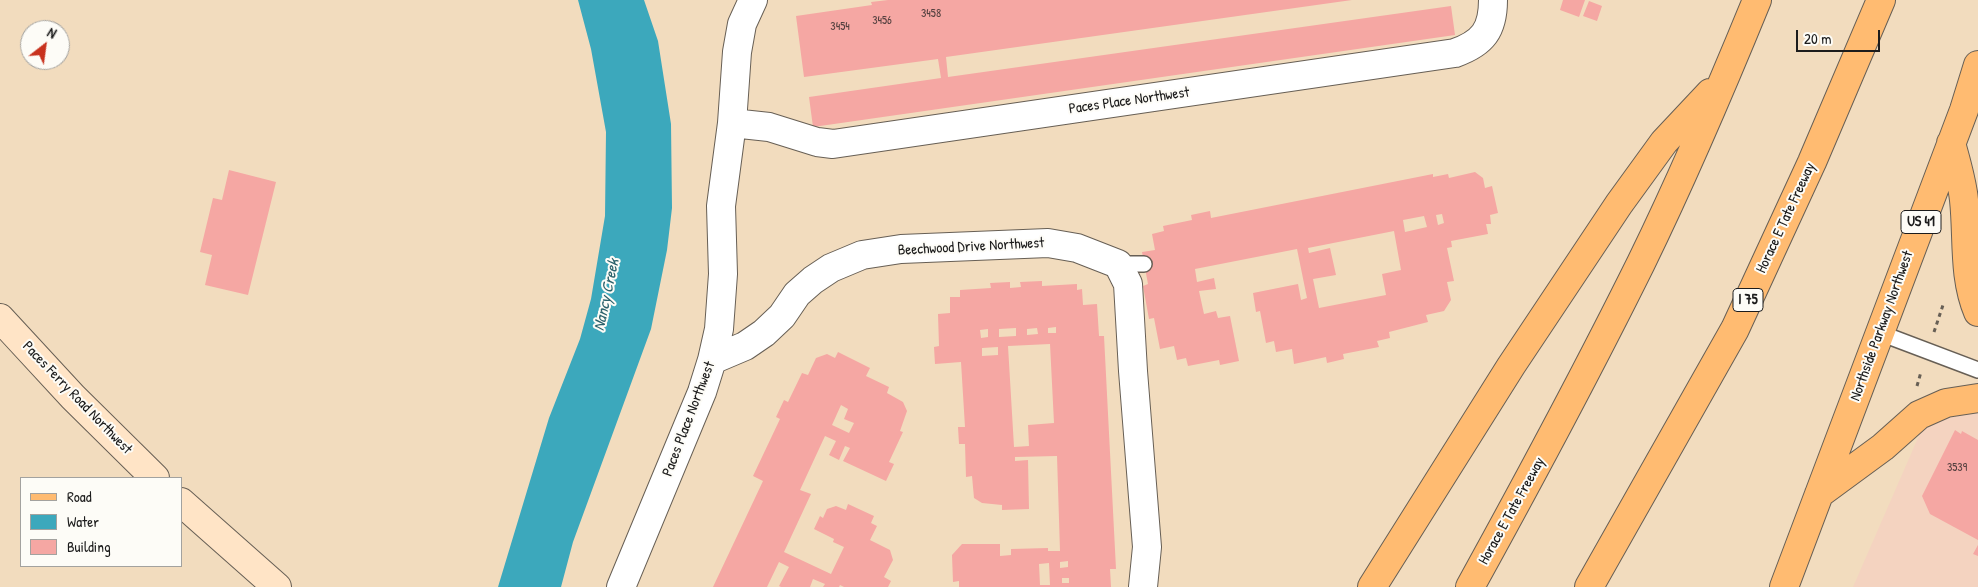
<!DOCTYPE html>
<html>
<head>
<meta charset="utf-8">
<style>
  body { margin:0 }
  #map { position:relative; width:1978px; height:587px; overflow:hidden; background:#f2dcbe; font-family:"Patrick Hand",sans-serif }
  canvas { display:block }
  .legend { position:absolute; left:20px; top:477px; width:162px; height:90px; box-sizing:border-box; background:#fdfcf7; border:1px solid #a3a29f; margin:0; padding:6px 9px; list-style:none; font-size:15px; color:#1c1c1c }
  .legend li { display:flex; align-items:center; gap:10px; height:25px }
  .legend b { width:25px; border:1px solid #a3a29f }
  .north { position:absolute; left:20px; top:20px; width:50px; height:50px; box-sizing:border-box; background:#fdfcf7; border:1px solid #a3a29f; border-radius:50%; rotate:30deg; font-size:14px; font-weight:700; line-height:20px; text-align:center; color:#1c1c1c }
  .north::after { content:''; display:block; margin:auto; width:18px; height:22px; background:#c8321e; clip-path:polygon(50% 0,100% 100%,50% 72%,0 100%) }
  .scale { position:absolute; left:1796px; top:30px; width:84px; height:22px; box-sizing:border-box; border:2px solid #1c1c1c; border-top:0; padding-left:6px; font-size:15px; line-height:18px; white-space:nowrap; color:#1c1c1c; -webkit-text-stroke:4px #fdfcf7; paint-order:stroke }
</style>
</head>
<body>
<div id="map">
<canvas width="1978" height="587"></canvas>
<ul class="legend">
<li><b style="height:6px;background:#ffbb71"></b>Road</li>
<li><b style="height:14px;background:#3ca8bc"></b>Water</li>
<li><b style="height:14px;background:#f5a7a3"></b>Building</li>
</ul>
<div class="north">N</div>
<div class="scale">20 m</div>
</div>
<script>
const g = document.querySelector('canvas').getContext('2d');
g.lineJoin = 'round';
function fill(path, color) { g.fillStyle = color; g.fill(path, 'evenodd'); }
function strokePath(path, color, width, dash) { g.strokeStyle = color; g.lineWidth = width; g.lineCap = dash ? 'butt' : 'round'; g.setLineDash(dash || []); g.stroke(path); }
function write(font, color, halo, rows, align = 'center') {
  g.font = font + ' "Patrick Hand",sans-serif'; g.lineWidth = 4; g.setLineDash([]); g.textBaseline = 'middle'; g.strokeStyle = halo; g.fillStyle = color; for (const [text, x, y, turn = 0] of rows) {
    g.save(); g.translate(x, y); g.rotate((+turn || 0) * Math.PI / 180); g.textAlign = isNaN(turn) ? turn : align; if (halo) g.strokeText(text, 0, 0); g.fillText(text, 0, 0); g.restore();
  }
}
fill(new Path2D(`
  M 1938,392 L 1978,413 L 1978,587 L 1853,587 Z`), '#f4d3c0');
fill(new Path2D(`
  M 578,0 L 644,0 L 658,41 L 671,124 L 672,208 L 667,250 L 651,329 L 573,542 L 561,587 L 498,587 L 549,418 L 580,339 L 591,299 L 605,216 L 606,132 L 591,49 Z`), '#3ca8bc');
fill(new Path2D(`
  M 888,0 L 1352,0 L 946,57 L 948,77 L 1451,6 L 1455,35 L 813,127 L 809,97 L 941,78 L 938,59 L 804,77 L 796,16 L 872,5 L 871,2 Z
  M 1563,0 L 1585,0 L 1579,17 L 1560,10 Z
  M 1589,1 L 1602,6 L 1597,21 L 1583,16 Z
  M 229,170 L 276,182 L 248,295 L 205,285 L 212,255 L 200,252 L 213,198 L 222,200 Z
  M 1475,172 L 1483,178 L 1485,188 L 1492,186 L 1498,213 L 1490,215 L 1491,224 L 1486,224 L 1488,234 L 1451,241 L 1452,247 L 1447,248 L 1454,281 L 1447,282 L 1451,300 L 1444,311 L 1426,315 L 1428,322 L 1389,332 L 1390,338 L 1377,341 L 1379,347 L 1343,354 L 1344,359 L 1327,363 L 1326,357 L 1294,364 L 1292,349 L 1276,352 L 1274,341 L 1266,343 L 1260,311 L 1256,312 L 1253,293 L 1298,284 L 1301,300 L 1307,298 L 1297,249 L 1195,269 L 1197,282 L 1214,278 L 1216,289 L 1199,291 L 1204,314 L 1216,311 L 1218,318 L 1230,316 L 1239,361 L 1220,365 L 1219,360 L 1188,366 L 1186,358 L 1177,360 L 1174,346 L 1160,349 L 1154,318 L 1149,319 L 1143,286 L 1148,284 L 1142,252 L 1155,250 L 1152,234 L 1164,231 L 1163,226 L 1192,220 L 1191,215 L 1210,211 L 1211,218 L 1433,174 L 1433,177 L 1448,174 L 1449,178 ZM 1442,214 L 1444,223 L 1438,225 L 1436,215 ZM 1424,216 L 1427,227 L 1405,232 L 1403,220 ZM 1394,231 L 1401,270 L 1382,274 L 1386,295 L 1319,308 L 1313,279 L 1336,275 L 1330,248 L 1309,253 L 1308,248 Z
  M 1042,281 L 1042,286 L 1077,284 L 1077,290 L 1082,289 L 1083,305 L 1097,304 L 1099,336 L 1104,336 L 1116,569 L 1110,569 L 1111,587 L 959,587 L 959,581 L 953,582 L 952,555 L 962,544 L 1000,544 L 1000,556 L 1011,555 L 1011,549 L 1048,548 L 1048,551 L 1060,551 L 1057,456 L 1015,457 L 1015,461 L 1028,460 L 1029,509 L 1002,510 L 1002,505 L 982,503 L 974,498 L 972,476 L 966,477 L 965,444 L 959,444 L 958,427 L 965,427 L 961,362 L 935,364 L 934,347 L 939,346 L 938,314 L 950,313 L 950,297 L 960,297 L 960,290 L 991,288 L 990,283 L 1010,282 L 1010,288 L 1021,287 L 1020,282 ZM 1056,327 L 1056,333 L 1048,333 L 1048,328 ZM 1016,328 L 1016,336 L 999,337 L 999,329 ZM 1037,328 L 1038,334 L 1027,335 L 1027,329 ZM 988,329 L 988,337 L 981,338 L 980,330 ZM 1050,344 L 1054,423 L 1028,425 L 1029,446 L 1014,447 L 1008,346 ZM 998,347 L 998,355 L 982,356 L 982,348 ZM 1068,561 L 1068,567 L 1060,568 L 1060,562 ZM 1049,563 L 1050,585 L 1040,585 L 1039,564 ZM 1062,578 L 1069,578 L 1069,583 L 1062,583 Z
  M 838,352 L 870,368 L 866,376 L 889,387 L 887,393 L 903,402 L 907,411 L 900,431 L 903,432 L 889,462 L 894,464 L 886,481 L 843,461 L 850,448 L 845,446 L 839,460 L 829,455 L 836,441 L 825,436 L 800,490 L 811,494 L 784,552 L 831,574 L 844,547 L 833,542 L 834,539 L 814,529 L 820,516 L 823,518 L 827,509 L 836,506 L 846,510 L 848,504 L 874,516 L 871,523 L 877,526 L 870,540 L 890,550 L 893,560 L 884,577 L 891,581 L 888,587 L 844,587 L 840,585 L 839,587 L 823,587 L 825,584 L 813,579 L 810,587 L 781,587 L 779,586 L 789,567 L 779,562 L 767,587 L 713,587 L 763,481 L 753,476 L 780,419 L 776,417 L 784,400 L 788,402 L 802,373 L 808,375 L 816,358 L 827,354 L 835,358 ZM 841,405 L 848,409 L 844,419 L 854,423 L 849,433 L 832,425 Z
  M 1955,430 L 1961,434 L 1962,431 L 1978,440 L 1978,540 L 1930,514 L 1922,496 Z
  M 1978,545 L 1978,556 L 1973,554 Z`), '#f5a7a3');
const lane = new Path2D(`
  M 1118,264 L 1144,264
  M 1880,333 L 1978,370`);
const street = new Path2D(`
  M 732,123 L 769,127 L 817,142 L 833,144 L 1455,53 C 1483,43 1493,30 1493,0
  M 712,360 L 745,346 L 764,333 L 782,316 L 797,294 L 813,280 L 831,268 L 862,255 L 901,249 L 1048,243 L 1077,248 L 1118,264 L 1128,284 L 1133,371 L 1147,547 L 1143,587
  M 621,587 L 702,392 L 712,360 L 719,329 L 723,274 L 721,206 L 732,123 L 737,52 L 742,24 L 753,0`);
const secondary = new Path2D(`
  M 0,318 L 73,397 L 155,478
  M 181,502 L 277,587`);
const primary = new Path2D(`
  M 1951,143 C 1956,161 1962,181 1964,200 C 1968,237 1963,277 1978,312
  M 1819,494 L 1883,447 L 1919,415 L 1946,403 L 1978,398
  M 1784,587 L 1964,110 L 1978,65`);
const highway = new Path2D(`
  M 1372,587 L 1511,366 L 1619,204 L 1664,142 L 1710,93
  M 1470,587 C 1529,480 1587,372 1641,263 C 1683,177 1721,88 1757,0
  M 1589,587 L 1735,329 L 1812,162 L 1881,0`);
strokePath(lane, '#675f55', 18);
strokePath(street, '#675f55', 30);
strokePath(secondary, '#675f55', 30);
strokePath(primary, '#675f55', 30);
strokePath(highway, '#675f55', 30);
strokePath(new Path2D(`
  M 1934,332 L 1944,302
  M 1917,386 L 1921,372`), '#675f55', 3, [4, 4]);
strokePath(lane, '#fff', 15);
strokePath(street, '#fff', 28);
strokePath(secondary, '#ffe4c6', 28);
strokePath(primary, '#ffbb71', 28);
strokePath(highway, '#ffbb71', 28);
write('12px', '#523f3e', null, [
  ["3458",931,14],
  ["3456",882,21],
  ["3454",840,27],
  ["3539",1957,468]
]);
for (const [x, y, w] of [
  [1921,222,40],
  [1748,300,30]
]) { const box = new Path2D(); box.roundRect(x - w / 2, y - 11.5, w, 23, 4); g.fillStyle = '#fdfcf7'; g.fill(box); strokePath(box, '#1c1c1c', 1); }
write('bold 14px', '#1c1c1c', null, [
  ["US 41",1921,222],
  ["I 75",1748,300]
]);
write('15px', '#1c1c1c', '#fdfcf7', [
  ["Paces Place Northwest",1129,101,-8],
  ["Horace E Tate Freeway",1786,218,-65],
  ["Beechwood Drive Northwest",971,247,-3],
  ["Northside Parkway Northwest",1882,326,-70],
  ["Paces Ferry Road Northwest",77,398,46],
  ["Paces Place Northwest",689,419,-69],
  ["Horace E Tate Freeway",1512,511,-61]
]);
write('italic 16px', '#2c626c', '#fdfcf7', [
  ["Nancy Creek",607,295,-78]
]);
</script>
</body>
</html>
